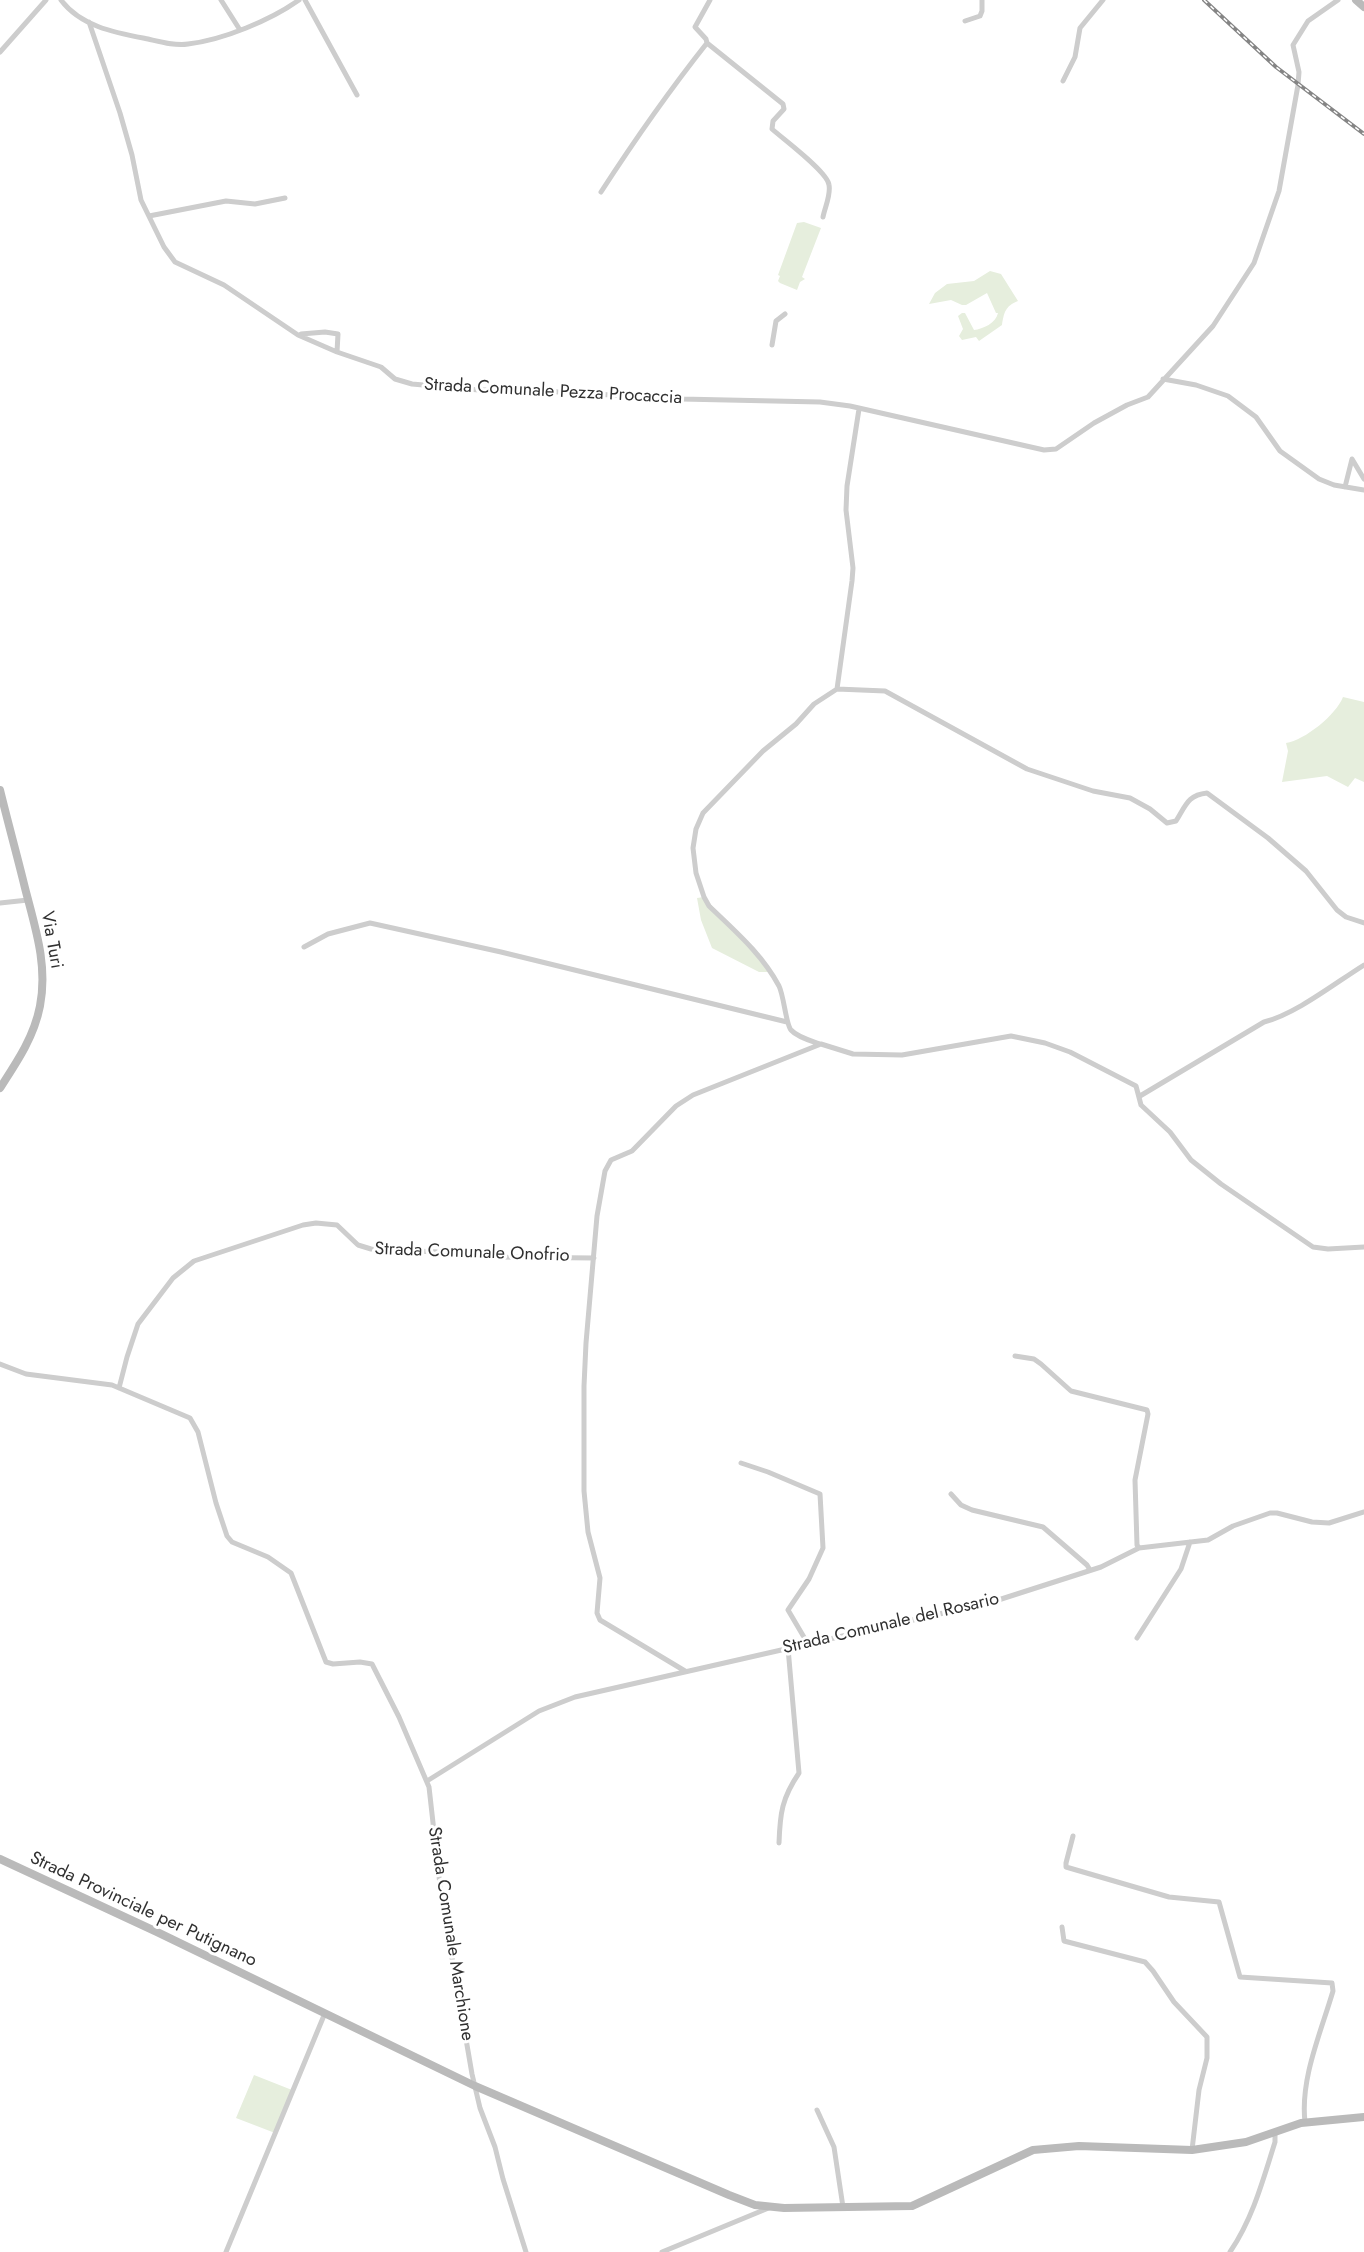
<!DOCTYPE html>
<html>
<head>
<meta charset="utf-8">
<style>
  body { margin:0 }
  canvas { display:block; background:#fff }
</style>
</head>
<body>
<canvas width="1364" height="2252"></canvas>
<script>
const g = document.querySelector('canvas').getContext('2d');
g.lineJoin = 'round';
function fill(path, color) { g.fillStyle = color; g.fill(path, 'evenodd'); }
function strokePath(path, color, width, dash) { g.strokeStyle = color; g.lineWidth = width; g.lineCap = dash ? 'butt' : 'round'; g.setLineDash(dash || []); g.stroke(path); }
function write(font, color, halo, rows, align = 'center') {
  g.font = font + ' Jost,sans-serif'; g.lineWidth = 6; g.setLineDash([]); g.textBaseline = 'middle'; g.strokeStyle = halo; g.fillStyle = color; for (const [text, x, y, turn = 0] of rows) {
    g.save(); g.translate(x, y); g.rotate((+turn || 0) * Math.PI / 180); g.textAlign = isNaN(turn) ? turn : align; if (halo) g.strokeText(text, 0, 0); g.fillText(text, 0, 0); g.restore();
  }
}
fill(new Path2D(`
  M 804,222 L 821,228 L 802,277 L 805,279 L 800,282 L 797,290 L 780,283 L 778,281 L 780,276 L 778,275 L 797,223 Z
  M 990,271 L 1001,274 L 1018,301 C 1005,306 1004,313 1002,325 L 979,341 L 976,337 L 962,340 L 959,336 L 963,329 L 958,316 L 962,313 L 965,313 L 974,330 C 983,329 996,323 998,313 L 996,313 L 987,293 L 966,305 L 962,305 L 951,300 L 929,304 L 935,293 L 947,284 L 974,281 Z
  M 1343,697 L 1364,702 L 1364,782 L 1355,778 L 1348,787 L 1327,776 L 1282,782 L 1288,751 L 1286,743 C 1305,740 1336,715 1343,697 Z
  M 704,897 L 761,958 L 770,972 L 759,972 L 712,948 L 701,920 L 697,898 Z
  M 254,2075 L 292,2090 L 275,2133 L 236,2118 Z`), '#e6eedd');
strokePath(new Path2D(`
  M 61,0 C 81,27 117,33 148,39 C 161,42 175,46 188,44 C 223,40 271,20 299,0
  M 221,0 L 240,30
  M 305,0 L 357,95
  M 710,0 L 695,27 L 706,39 L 707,43 L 783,104 L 784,109 L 773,121 L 772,129 C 783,139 828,172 829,185 C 831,195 825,207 823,217
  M 965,21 L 980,16 L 982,11 L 982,0
  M 89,22 L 120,113 L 132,155 L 141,200 L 164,247 L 175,262 L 224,285 L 298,335 L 337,352 L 381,367 L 395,379 L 412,384 L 479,390 L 524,390 L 681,399 L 820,402 L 850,406 L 1044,450 L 1056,449 L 1094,423 L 1127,405 L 1148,397 L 1213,326 L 1254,263 L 1279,191 L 1298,85 L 1299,72 L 1293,45 L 1308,21 L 1338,0
  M 0,52 L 46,0
  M 1063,81 L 1075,57 L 1080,28 L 1103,0
  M 601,192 C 634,141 669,91 707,43
  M 149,216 L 226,201 L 255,204 L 285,198
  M 301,334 L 325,332 L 338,334 L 337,352
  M 772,345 L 776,321 L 785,314
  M 1163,379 L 1196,385 L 1228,396 L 1256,417 L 1280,451 L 1319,479 L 1334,485 L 1364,490
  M 1345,487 L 1352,459 L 1364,479
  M 837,689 L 852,581 L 853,568 L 846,510 L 847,486 L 859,409
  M 0,903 L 28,900
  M 304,947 L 328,934 L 370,923 L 501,952 L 787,1022
  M 820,1044 C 811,1041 797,1037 791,1030 C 786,1025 784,996 779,986 C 762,954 735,931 709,906 L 704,897 L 696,873 L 693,848 L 696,829 L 703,813 L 763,751 L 796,724 L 814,704 L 837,689 L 885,691 L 1027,769 L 1093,791 L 1130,798 L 1150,809 L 1167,823 L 1176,821 C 1186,805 1188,795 1207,793 L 1268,838 L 1306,871 L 1337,910 L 1346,917 L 1364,923
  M 1140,1096 L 1264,1022 C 1296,1014 1335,983 1364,965
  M 1015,1356 L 1034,1359 L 1041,1364 L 1071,1391 L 1147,1410 L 1148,1414 L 1135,1480 L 1137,1545 L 1139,1548
  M 0,1364 L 26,1374 L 112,1385 L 190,1418 L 198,1432 L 216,1503 L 227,1536 L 232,1542 L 268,1557 L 291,1573 L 326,1662 L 333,1664 L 360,1662 L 372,1664 L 399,1717 L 429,1787 L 441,1894 L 472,2074 L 480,2108 L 495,2147 L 503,2179 L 526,2252
  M 119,1388 L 127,1357 L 138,1324 L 173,1278 L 194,1261 L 303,1225 L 316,1223 L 337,1225 L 358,1245 L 371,1249 L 461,1253 L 495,1257 L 594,1258
  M 741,1463 L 768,1472 L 820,1494 L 823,1548 L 809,1579 L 788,1610 L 808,1644
  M 951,1494 L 961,1505 L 972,1510 L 1043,1527 L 1087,1565 L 1090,1570
  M 1137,1638 L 1181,1569 L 1190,1542
  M 685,1671 L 600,1620 L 597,1613 L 600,1578 L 588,1532 L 584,1491 L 584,1386 L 586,1343 L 597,1216 L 605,1171 L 611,1160 L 632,1151 L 676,1106 L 693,1095 L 821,1044 L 853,1054 L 902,1055 L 1011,1036 L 1045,1043 L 1070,1052 L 1136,1086 L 1141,1105 L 1170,1132 L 1191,1160 L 1221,1184 L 1313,1247 L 1328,1249 L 1364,1247
  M 427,1781 L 539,1711 L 575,1697 L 992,1602 L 1101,1567 L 1139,1548 L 1208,1540 L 1233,1526 L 1270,1513 L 1277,1513 L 1312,1522 L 1329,1523 L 1364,1512
  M 1073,1836 L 1066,1863 L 1066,1867 L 1169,1897 L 1219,1902 L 1240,1977 L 1332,1983 L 1333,1991 C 1321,2032 1300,2079 1305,2122
  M 779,1843 C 780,1813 782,1798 799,1773 L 788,1648
  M 1062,1927 L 1064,1941 L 1145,1962 L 1153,1971 L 1174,2002 L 1207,2037 L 1207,2058 L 1199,2090 L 1192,2150
  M 817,2110 L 834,2147 L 843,2207
  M 226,2252 L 325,2013
  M 662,2252 L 771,2207
  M 1230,2252 C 1253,2218 1263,2180 1275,2142 L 1275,2133`), '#cdcdcd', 5);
strokePath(new Path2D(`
  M 1356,0 L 1364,7
  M 0,790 C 8,823 17,855 25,888 C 35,927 48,965 40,1006 C 34,1037 17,1062 0,1088
  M 0,1859 L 157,1932 L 475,2086 L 729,2195 L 755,2205 L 784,2208 L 912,2206 L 1033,2150 L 1079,2146 L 1192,2150 L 1246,2142 L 1301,2123 L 1364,2117`), '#bababa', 8);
const rail = new Path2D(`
  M 1204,0 L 1276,67 L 1364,134`);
strokePath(rail, '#858585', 4);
strokePath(rail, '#fff', 1.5, [4.5]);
write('18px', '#303030', '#fff', [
  ["Strada Comunale Pezza Procaccia",553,392,3],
  ["Via Turi",51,940,80],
  ["Strada Comunale Onofrio",472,1253,2],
  ["Strada Comunale del Rosario",891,1624,-13],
  ["Strada Provinciale per Putignano",143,1910,25],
  ["Strada Comunale Marchione",450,1934,81]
]);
</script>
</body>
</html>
